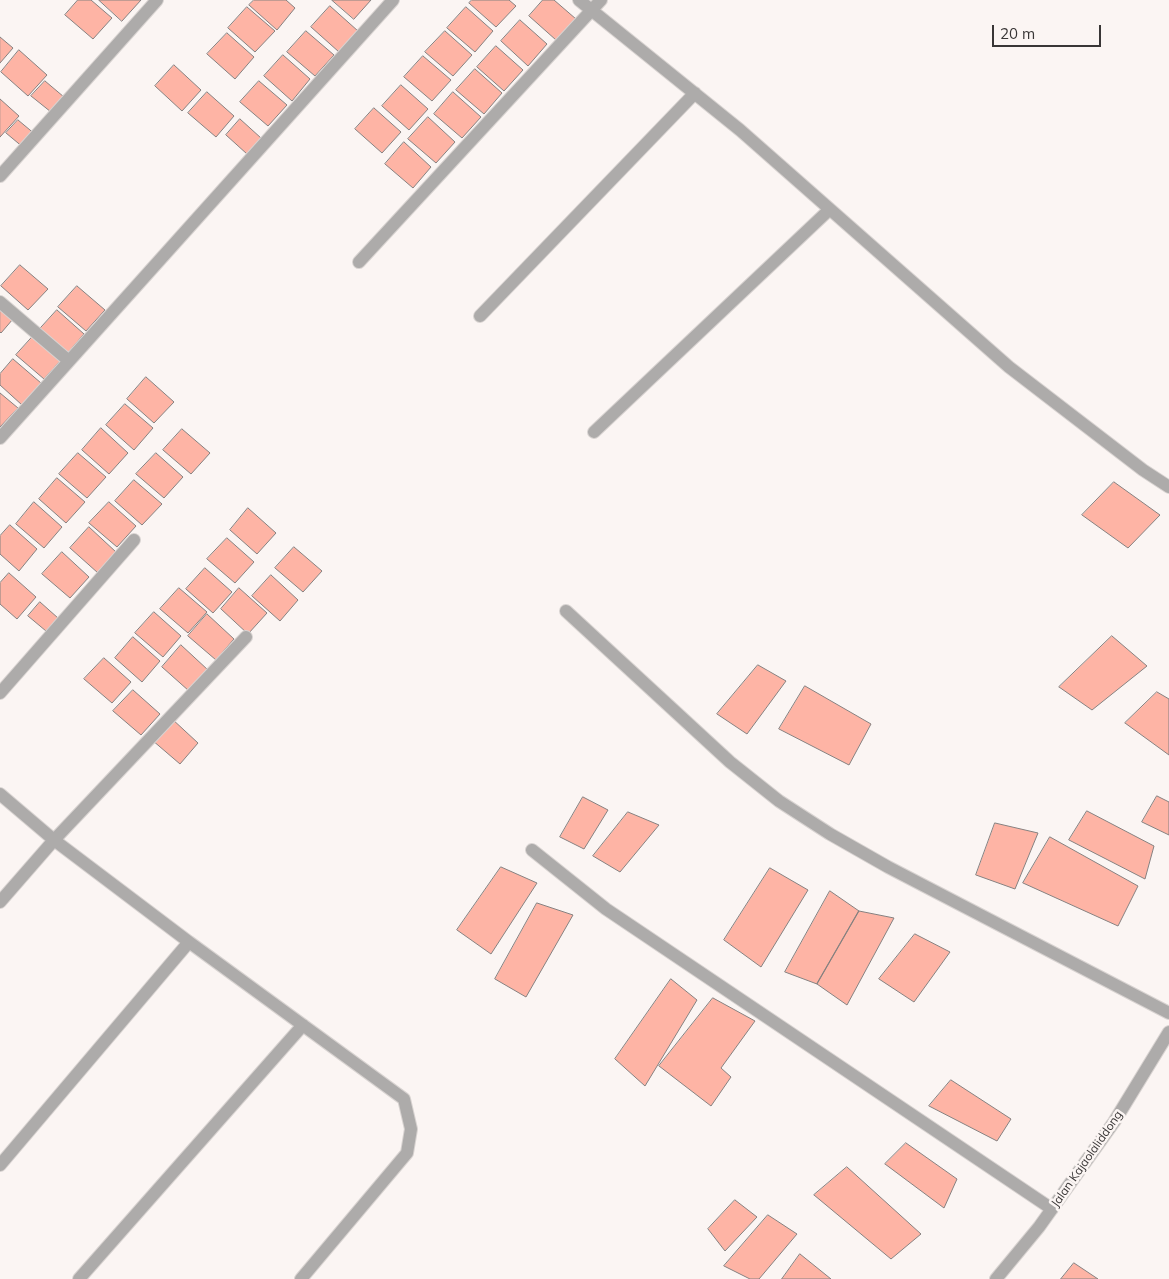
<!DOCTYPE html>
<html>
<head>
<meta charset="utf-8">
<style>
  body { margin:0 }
  #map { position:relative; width:1169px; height:1279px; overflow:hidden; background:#fbf5f3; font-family:Mulish,sans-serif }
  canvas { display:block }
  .scale { position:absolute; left:992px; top:25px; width:109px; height:22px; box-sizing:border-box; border:2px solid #393636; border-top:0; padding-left:6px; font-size:15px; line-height:18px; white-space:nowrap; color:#393636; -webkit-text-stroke:4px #fbf5f3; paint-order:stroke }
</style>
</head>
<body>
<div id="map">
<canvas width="1169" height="1279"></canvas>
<div class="scale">20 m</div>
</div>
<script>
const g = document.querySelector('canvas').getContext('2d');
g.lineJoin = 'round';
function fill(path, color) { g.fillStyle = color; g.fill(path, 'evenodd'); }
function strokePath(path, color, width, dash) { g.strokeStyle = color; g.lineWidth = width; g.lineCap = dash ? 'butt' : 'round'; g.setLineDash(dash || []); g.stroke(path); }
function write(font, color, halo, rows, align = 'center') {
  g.font = font + ' Mulish,sans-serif'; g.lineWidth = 5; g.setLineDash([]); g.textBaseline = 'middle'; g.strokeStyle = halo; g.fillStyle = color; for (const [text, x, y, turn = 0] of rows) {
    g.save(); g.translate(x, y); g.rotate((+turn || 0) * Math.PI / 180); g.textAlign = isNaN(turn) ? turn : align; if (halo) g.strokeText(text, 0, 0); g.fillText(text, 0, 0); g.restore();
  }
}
const building = new Path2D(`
  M 78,0 L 91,0 L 112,18 L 93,39 L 65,15 Z
  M 99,0 L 141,0 L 122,21 Z
  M 254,0 L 286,0 L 295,8 L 277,30 L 249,5 Z
  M 332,0 L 371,0 L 354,19 Z
  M 472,0 L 509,0 L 516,6 L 496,27 L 469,3 Z
  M 543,0 L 554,0 L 576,19 L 556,40 L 529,16 Z
  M 330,6 L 358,31 L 339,52 L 311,27 Z
  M 247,7 L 275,31 L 255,52 L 228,28 Z
  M 466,7 L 493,31 L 475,52 L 447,28 Z
  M 520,20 L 547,44 L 528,66 L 501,41 Z
  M 306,31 L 334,55 L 315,76 L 287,52 Z
  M 445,31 L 472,55 L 453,76 L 425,52 Z
  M 227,33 L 254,57 L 235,79 L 207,54 Z
  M 0,37 L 13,48 L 0,63 Z
  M 496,46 L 523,70 L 504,91 L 477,67 Z
  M 19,50 L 47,75 L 28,96 L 1,72 Z
  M 283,55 L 310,79 L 292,101 L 264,76 Z
  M 423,56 L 451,80 L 432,101 L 404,77 Z
  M 174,65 L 201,90 L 182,111 L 155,86 Z
  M 475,69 L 502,93 L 484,114 L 456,90 Z
  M 45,81 L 64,97 L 51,112 L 31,96 Z
  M 259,81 L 287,105 L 268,126 L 240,102 Z
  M 401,85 L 428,109 L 409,130 L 382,106 Z
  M 207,92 L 234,116 L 216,137 L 188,113 Z
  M 453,92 L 481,117 L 462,138 L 434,114 Z
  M 0,99 L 19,116 L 0,137 Z
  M 374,108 L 401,132 L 382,153 L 355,129 Z
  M 428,117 L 455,142 L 436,163 L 408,139 Z
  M 240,119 L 261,138 L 247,154 L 226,135 Z
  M 18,120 L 36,135 L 24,148 L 6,133 Z
  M 404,142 L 431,167 L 413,188 L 385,164 Z
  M 20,265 L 48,289 L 28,310 L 1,286 Z
  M 77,286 L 105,310 L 86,331 L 58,307 Z
  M 0,307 L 13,319 L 1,333 L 0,332 Z
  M 57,310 L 84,334 L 66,355 L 38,331 Z
  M 35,334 L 63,358 L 44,379 L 16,355 Z
  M 13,359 L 41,383 L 22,405 L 0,385 L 0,374 Z
  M 146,377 L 174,402 L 154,423 L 127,399 Z
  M 0,393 L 18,408 L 0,427 Z
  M 125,404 L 153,428 L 134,450 L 106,425 Z
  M 101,428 L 128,453 L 109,474 L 82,450 Z
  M 182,429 L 210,453 L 191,474 L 163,450 Z
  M 78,453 L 106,477 L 87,498 L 59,474 Z
  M 156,453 L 183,477 L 164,498 L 136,474 Z
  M 57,478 L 85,502 L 66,523 L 39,499 Z
  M 134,480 L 162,504 L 142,525 L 115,501 Z
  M 1114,482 L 1160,515 L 1128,548 L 1082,515 Z
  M 34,502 L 62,527 L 44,548 L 16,524 Z
  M 109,502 L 136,526 L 117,547 L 89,523 Z
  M 248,508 L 276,533 L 257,554 L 230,530 Z
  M 10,525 L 37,549 L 19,571 L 0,554 L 0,536 Z
  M 89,527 L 116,552 L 98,573 L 70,548 Z
  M 227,538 L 254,562 L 235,583 L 207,559 Z
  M 294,547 L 322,571 L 303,592 L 275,568 Z
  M 62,552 L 89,577 L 70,598 L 42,574 Z
  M 205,568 L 232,592 L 213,613 L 186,589 Z
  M 9,573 L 36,597 L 17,619 L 0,604 L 0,583 Z
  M 271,575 L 298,600 L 280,621 L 252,596 Z
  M 179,588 L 207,612 L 188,633 L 160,609 Z
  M 239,588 L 267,613 L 248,634 L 221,609 Z
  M 40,602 L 58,618 L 46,631 L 28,616 Z
  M 154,612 L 181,636 L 163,657 L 135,633 Z
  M 207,614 L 234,639 L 216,660 L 188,636 Z
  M 1112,636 L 1147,666 L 1092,710 L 1059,687 Z
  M 133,637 L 160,661 L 142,682 L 115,658 Z
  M 181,645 L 208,670 L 189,691 L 162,667 Z
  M 104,658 L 131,682 L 112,703 L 84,679 Z
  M 758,665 L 786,681 L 747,734 L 717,714 Z
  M 805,686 L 871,724 L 849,765 L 779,729 Z
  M 133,690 L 160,714 L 141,735 L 113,711 Z
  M 1157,692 L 1169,699 L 1169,755 L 1125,723 Z
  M 171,718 L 198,743 L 180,764 L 152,740 Z
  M 1157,796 L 1169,802 L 1169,835 L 1142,822 Z
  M 583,797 L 608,810 L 584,849 L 560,837 Z
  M 1087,811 L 1154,846 L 1145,879 L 1069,840 Z
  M 628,812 L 659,825 L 620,872 L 593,856 Z
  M 995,823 L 1038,833 L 1015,889 L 976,875 Z
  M 1050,837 L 1138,886 L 1118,926 L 1023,883 Z
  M 501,867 L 537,883 L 491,954 L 457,930 Z
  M 770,868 L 808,890 L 761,967 L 724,940 Z
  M 830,891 L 859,911 L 817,984 L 785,972 Z
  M 537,903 L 573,915 L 526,997 L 495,979 Z
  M 859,911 L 894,918 L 847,1005 L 817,984 Z
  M 915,934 L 950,952 L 914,1002 L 879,979 Z
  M 671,979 L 697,1000 L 645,1086 L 615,1059 Z
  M 713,998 L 755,1021 L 721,1068 L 731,1077 L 711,1106 L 659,1066 Z
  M 951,1080 L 1011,1119 L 997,1141 L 929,1106 Z
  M 906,1143 L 957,1179 L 944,1208 L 885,1164 Z
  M 847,1167 L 921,1234 L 891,1259 L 814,1195 Z
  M 735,1200 L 757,1217 L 725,1251 L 708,1229 Z
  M 768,1215 L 797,1234 L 759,1279 L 750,1279 L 724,1266 Z
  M 800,1254 L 831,1279 L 782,1279 Z
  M 1074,1263 L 1098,1279 L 1061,1279 Z`);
fill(building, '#feb4a5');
strokePath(building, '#868180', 1);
const minor = new Path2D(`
  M 579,0 L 740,130 L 1009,367 L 1143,470 L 1169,487
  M 0,176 L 157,0
  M 359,262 L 601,0
  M 0,302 L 69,361
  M 480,316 L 695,93
  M 594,432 L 829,210
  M 0,438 L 393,0
  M 566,611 L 730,762 L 779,801 L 830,834 L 888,867 L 1169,1013
  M 0,693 L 134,540
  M 0,794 L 54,840 L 246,637
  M 532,850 L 606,909 L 1052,1209
  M 0,902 L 54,840 L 189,942 L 0,1165
  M 189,942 L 404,1099 L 411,1129 L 407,1153 L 301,1279
  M 79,1279 L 303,1025
  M 996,1279 L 1039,1227 L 1114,1122 L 1169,1032`);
strokePath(minor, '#d8d3d1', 14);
strokePath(minor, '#adabaa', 12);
write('12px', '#393636', '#fbf5f3', [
  ["Jalan Kajaolaliddong",1087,1159,-55]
]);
</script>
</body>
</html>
